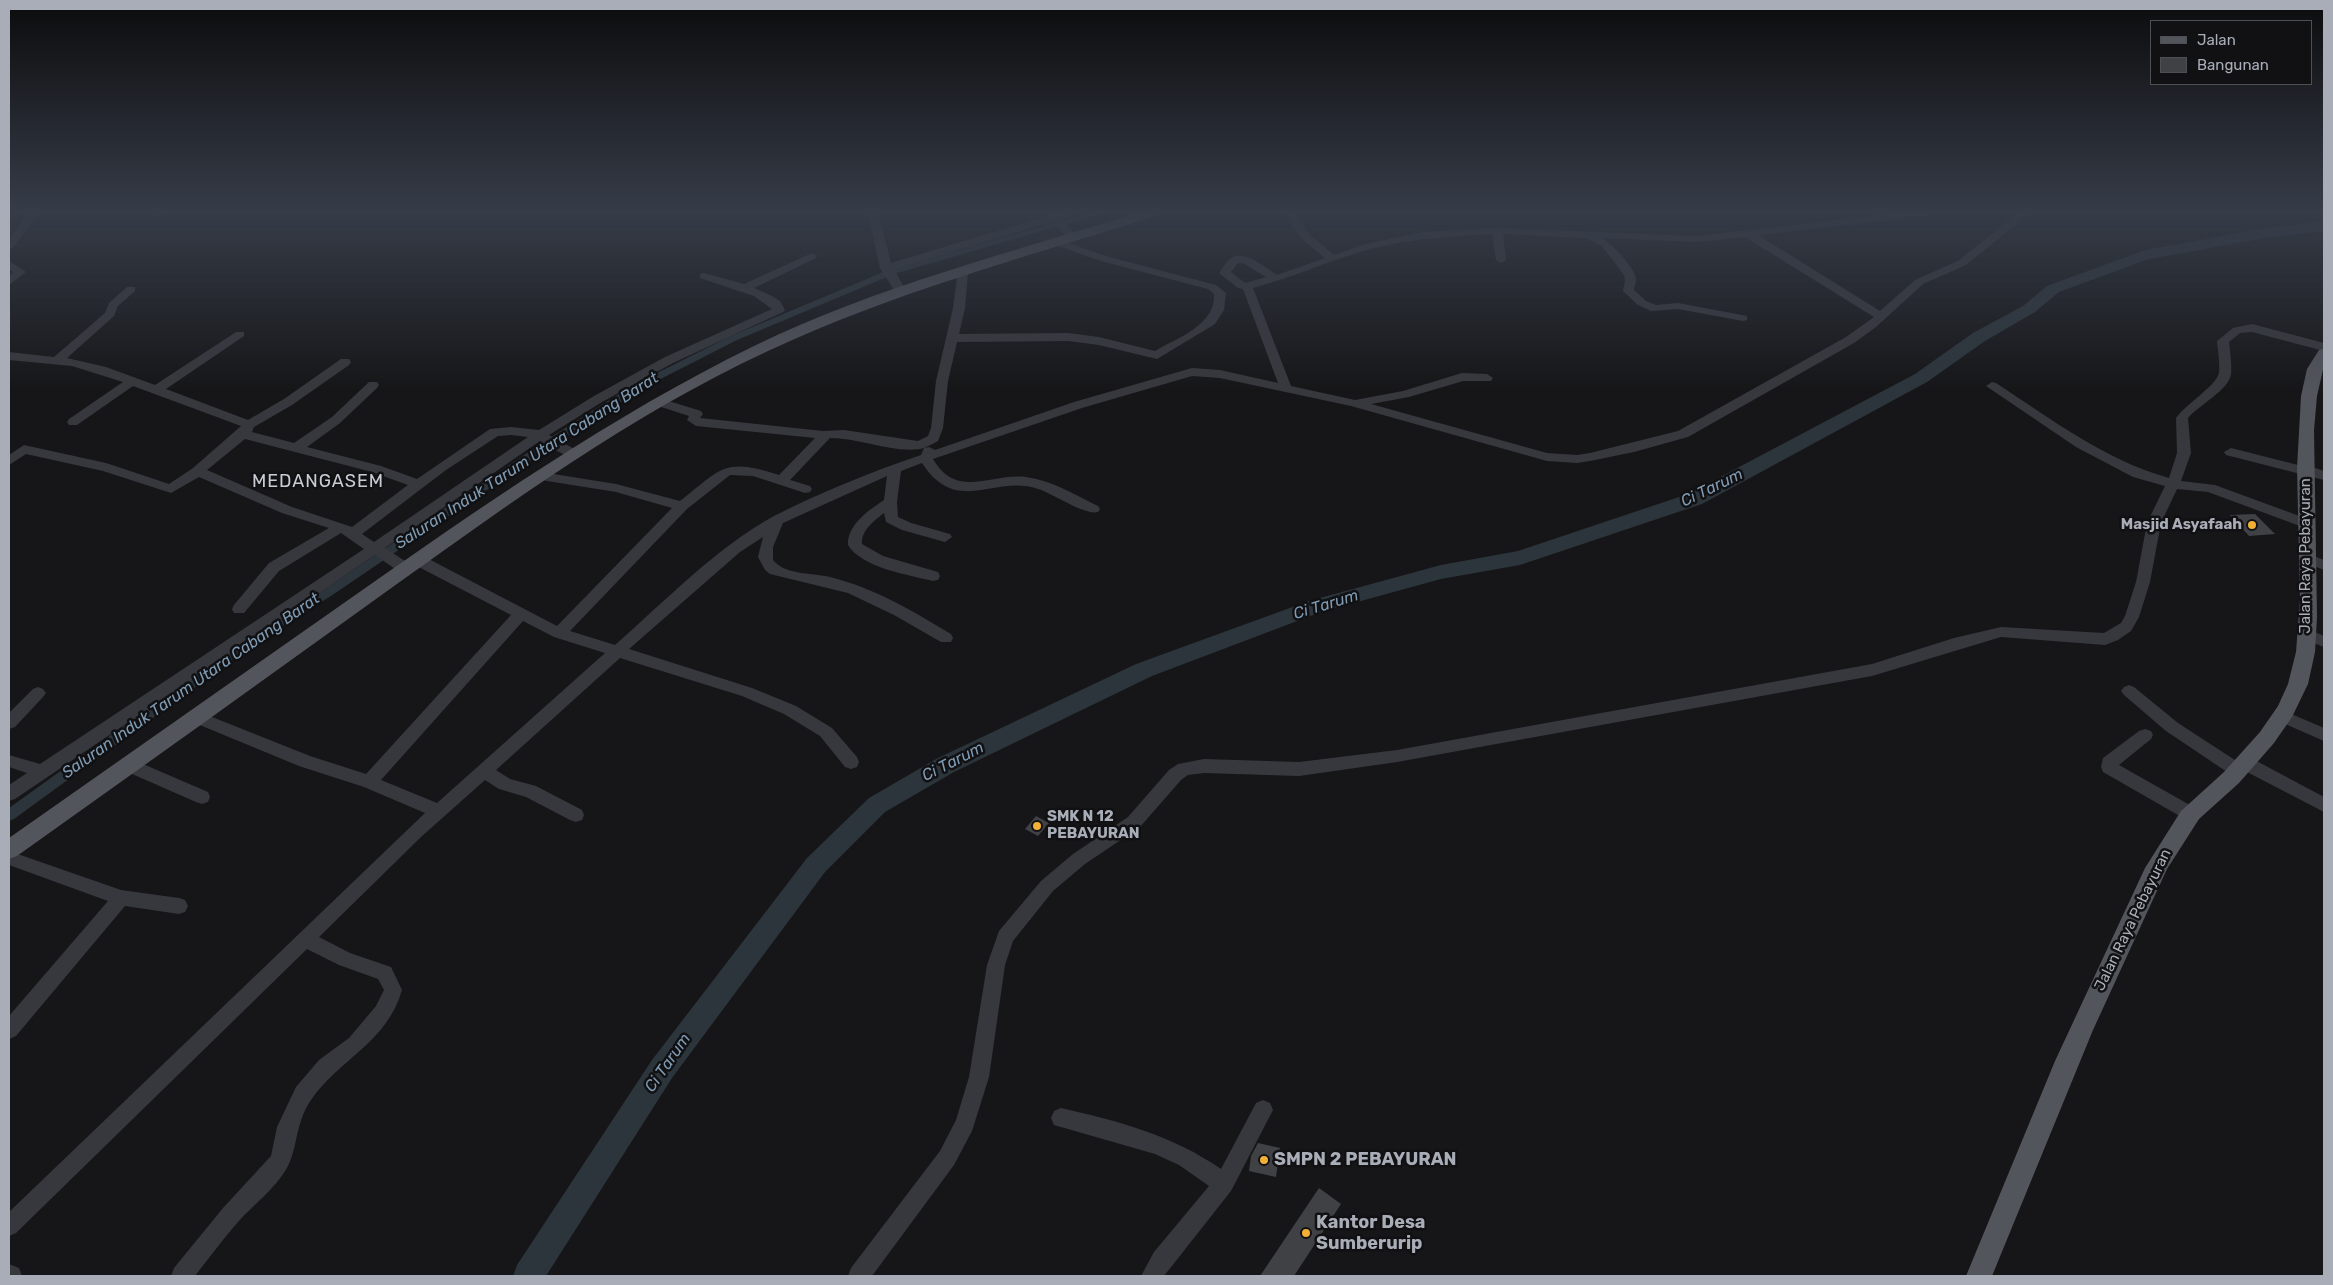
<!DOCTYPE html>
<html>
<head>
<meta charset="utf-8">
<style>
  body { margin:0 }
  #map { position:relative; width:2333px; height:1285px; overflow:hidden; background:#161618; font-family:Rubik,sans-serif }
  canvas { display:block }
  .frame { position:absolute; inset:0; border:10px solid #a8adb8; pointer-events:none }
  .legend { position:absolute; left:2150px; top:20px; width:162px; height:65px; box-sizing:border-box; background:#111113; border:1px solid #4d4f55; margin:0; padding:6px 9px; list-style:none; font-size:15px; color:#a8adb8 }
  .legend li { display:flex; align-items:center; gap:10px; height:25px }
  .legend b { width:25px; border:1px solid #4d4f55 }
</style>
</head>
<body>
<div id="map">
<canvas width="2333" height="1285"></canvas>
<div class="frame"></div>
<ul class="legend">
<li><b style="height:6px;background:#53555c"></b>Jalan</li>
<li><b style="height:14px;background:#404145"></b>Bangunan</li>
</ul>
</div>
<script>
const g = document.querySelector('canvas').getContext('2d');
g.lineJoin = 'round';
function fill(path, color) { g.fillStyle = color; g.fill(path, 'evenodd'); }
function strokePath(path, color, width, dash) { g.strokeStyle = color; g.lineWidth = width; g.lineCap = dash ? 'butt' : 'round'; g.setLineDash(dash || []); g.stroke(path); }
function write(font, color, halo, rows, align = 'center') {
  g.font = font + ' Rubik,sans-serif'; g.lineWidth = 5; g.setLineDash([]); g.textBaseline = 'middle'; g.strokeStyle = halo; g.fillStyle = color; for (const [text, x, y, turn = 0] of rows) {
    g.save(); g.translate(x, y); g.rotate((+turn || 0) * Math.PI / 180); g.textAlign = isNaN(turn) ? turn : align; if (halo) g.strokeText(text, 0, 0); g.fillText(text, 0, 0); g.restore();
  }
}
fill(new Path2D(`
  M 1089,213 L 1104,213 L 894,274 L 737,340 L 641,389 L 556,443 L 331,596 L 264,637 L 14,819 L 9,821 L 9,808 L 256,631 L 323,590 L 548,439 L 633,385 L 731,336 L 888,270 Z`), '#2c353c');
fill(new Path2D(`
  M 2324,221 L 2324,231 L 2266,238 L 2149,259 L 2059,292 L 2035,312 L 1985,341 L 1927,382 L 1702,504 L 1520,565 L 1441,579 L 1321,612 L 1152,676 L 954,772 L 885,812 L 825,872 L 672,1078 L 546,1276 L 513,1276 L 517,1265 L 652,1060 L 807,858 L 869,798 L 938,758 L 1136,664 L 1309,601 L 1441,565 L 1518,551 L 1688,494 L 1915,374 L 1973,333 L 2023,306 L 2047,286 L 2145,250 L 2266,228 Z`), '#2c353c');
fill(new Path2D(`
  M 2255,514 L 2275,534 L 2249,536 L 2230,515 Z
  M 1036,816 L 1049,823 L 1038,836 L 1025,829 Z
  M 1258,1143 L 1280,1148 L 1276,1177 L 1249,1171 L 1251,1156 Z
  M 1319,1188 L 1341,1204 L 1294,1276 L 1260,1276 Z`), '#404145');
fill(new Path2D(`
  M 28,213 L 39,213 L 13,248 L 9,249 L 9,239 Z
  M 151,213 L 164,213 L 164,214 L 159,217 Z
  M 868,213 L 878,213 L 891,263 L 1047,216 L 1047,213 L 1075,213 L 1061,219 L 1078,237 L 1077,239 L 1069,239 L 1052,222 L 894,269 L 906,291 L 900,294 L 896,293 L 880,268 Z
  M 1283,213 L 1294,213 L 1310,235 L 1334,255 L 1366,244 L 1422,232 L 1497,228 L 1696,236 L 1896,213 L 1932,213 L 1927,216 L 1758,235 L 1880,311 L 1915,280 L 1958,261 L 2018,213 L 2030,213 L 1966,265 L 1923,284 L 1876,327 L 1854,343 L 1688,437 L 1634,452 L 1590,461 L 1577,463 L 1547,461 L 1351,406 L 1220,378 L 1192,376 L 1082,408 L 933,459 C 957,500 991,473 1026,477 C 1051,480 1075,495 1098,506 L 1100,509 L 1098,512 C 1085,516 1052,493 1038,489 C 995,474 957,517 922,463 L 901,471 L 897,502 L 898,517 L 911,523 L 950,534 L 952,537 L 945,542 L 902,530 L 886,522 L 884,513 C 874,521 861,530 862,544 L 883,556 L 938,572 L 940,576 L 938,580 L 933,581 C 909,575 862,568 848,545 C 847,525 869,510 884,500 L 887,476 L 783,523 L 773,547 L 773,560 C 784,575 814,573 830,577 C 874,588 913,611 951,634 L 953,638 L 951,642 L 941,642 L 894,615 L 848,593 L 770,574 L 765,570 L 758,557 L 763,537 L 740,552 L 629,649 L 752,688 L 796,706 L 832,728 L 857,757 L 859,762 L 857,767 L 851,769 L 845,767 L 820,736 L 784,714 L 742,696 L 620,658 L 496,770 L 510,779 L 536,786 L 582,810 L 584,815 L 582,820 L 576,822 L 570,820 L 526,797 L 499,789 L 485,780 L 421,837 L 319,937 L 350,953 L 391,967 L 402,990 C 387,1043 339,1059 311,1100 C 295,1123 298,1148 287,1168 C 275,1189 254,1204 238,1222 C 223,1239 209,1258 195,1276 L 171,1276 L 174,1268 L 223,1208 L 271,1156 L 277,1127 L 296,1087 L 319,1060 L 349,1038 L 376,1006 L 384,990 L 378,979 L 339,965 L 307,949 L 16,1233 L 9,1236 L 9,1212 L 425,813 L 364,787 L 299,766 L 190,721 L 188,717 L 190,713 L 196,711 L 202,713 L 310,756 L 366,774 L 511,615 L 413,564 L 411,560 L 413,556 L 423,556 L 557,626 L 672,508 L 616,492 L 541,480 L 534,476 L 536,473 L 541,472 L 616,484 L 680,501 C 722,468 724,457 779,475 L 815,438 L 696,426 L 687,420 L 689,416 L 655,405 L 653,402 L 655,399 L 659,398 L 701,411 L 703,414 L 700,418 L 823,431 L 844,430 L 918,441 L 928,436 L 931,428 L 936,381 L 953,308 L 958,270 L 962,269 L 968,272 L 965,308 L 959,334 L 1068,333 L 1099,337 L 1155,351 C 1177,338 1216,325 1214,294 L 1208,289 L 1101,261 L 1052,244 L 1052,240 L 1060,240 L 1109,257 L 1216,285 L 1226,293 L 1224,310 L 1215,324 L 1157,359 L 1099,345 L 1068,341 L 957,342 L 948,381 L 943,428 L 938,441 C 932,444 926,448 920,449 C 891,453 860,438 830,438 L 790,480 L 810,486 L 812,489 L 810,492 L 805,493 L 753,476 L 730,475 L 687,509 L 570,631 L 615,645 C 663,603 718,546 774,516 C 821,492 871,472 921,455 L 924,448 L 929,447 L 935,450 L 1074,402 L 1192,368 L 1220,370 L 1278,383 L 1243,289 L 1238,288 L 1219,273 C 1223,268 1227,259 1233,257 C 1247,251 1266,268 1277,275 L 1325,258 L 1302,239 ZM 1492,234 L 1496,260 L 1501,263 L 1506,260 L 1503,234 L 1585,238 L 1602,246 L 1624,275 L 1625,280 L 1623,291 L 1638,305 L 1651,311 L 1678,309 L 1743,321 L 1747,320 L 1747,316 L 1678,303 L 1656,305 L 1646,301 L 1634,290 C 1634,286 1637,282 1636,278 C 1634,267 1611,242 1601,238 L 1696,242 L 1745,237 L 1874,317 L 1846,337 L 1678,431 L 1590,453 L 1577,455 L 1547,453 L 1371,404 L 1409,397 L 1463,381 L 1491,381 L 1493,378 L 1487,374 L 1462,373 L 1403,391 L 1355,400 L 1291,386 L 1253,288 C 1294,277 1333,259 1374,248 C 1413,238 1452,237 1492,234 ZM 1238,263 L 1243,263 L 1266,277 L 1245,283 L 1231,272 ZM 523,621 L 554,637 L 605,653 L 437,803 L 381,780 Z
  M 812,253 L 817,256 L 816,258 L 754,288 L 772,296 L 780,301 L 785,310 L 783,312 L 673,363 L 602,402 L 549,435 L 578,451 L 580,454 L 578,457 L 568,457 L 540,441 L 385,548 L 411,565 L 413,569 L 411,573 L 401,573 L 375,555 L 15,799 L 9,801 L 9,785 L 27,773 L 9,767 L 9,755 L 40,764 L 364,549 L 341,533 L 279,571 L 244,613 L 234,613 L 232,609 L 234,605 L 269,563 L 329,528 L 282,513 L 199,477 L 171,493 L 103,471 L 26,454 L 9,465 L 9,455 L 24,445 L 106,463 L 169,484 L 193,468 L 241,426 L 133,386 L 77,425 L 69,425 L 67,422 L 69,419 L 123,382 L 72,366 L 9,360 L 9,352 L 54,357 L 105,313 L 109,303 L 127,287 L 135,287 L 135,291 L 118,306 L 114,316 L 67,358 L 106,367 L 155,385 L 236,332 L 244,332 L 244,336 L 166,389 L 248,420 L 284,399 L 341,359 L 349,359 L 351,362 L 349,365 L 292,405 L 254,427 L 252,432 L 294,443 L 332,417 L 369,382 L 377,382 L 379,385 L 377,388 L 340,423 L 307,447 L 381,466 L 417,479 L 490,429 L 511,427 L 539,430 L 594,396 L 665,357 L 772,309 L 754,296 L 700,278 L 700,274 L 704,273 L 744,284 ZM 511,435 L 528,437 L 374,542 L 362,534 L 446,470 L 498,436 ZM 245,439 L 372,472 L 408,485 L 352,527 L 292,507 L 207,470 Z
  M 9,261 L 26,272 L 9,285 L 9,276 L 13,272 L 9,269 Z
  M 2252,324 L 2324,343 L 2324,351 L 2252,332 L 2240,333 L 2229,342 C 2230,352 2232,364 2231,374 C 2229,390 2199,405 2188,418 L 2191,453 L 2181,481 L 2215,485 L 2313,521 L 2315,524 L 2308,529 L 2208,492 L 2177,489 L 2161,523 L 2150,582 L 2139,617 L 2131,631 L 2118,640 L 2105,645 L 2001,637 L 1872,676 L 1397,762 L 1299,776 L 1204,773 L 1188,775 L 1181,780 L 1140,827 L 1085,864 L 1053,891 L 1013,941 L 1005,965 L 989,1077 L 972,1131 L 954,1165 L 872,1276 L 848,1276 L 851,1268 L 940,1151 L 956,1120 L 969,1077 L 987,965 L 999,931 L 1041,881 L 1073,854 L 1128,817 L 1169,770 L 1178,764 L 1204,759 L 1299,762 L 1397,750 L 1872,664 L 1954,638 L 2001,627 L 2104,633 L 2121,623 L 2125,616 L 2136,582 L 2147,523 L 2165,486 L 2133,477 L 2076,447 L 1986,386 L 1992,382 L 1996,383 C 2051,419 2105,460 2169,478 L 2177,453 L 2176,418 C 2185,405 2217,385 2219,373 C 2220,363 2218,351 2217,341 L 2233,328 Z
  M 2231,448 L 2302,466 L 2307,465 L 2324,471 L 2324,480 L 2226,455 L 2224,452 Z
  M 2309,554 L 2324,560 L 2324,570 L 2304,562 L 2302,559 Z
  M 2306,628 L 2324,636 L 2324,647 L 2301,638 L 2299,634 L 2301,630 Z
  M 2129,685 L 2134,687 L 2178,723 L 2238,762 L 2245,756 L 2251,758 L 2324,797 L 2324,812 L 2247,772 L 2245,776 L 2239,778 L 2233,776 L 2166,731 L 2124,695 L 2121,691 L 2124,687 Z
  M 38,687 L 43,689 L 46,693 L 43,697 L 15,727 L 9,729 L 9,713 L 33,689 Z
  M 2282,710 L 2324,728 L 2324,741 L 2276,720 L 2274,716 L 2276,712 Z
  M 2145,729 L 2151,731 L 2153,735 L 2151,739 L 2119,765 L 2197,809 L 2199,814 L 2197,819 L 2191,821 L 2185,819 L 2103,772 L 2101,767 L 2103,758 L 2139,731 Z
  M 129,758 L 208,792 L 210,797 L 208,802 L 202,804 L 196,802 L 123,770 L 121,765 L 123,760 Z
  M 9,851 L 121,890 L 179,898 L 185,900 L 188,906 L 185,912 L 179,914 L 125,906 L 16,1036 L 9,1039 L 9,1016 L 108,901 L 9,865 Z
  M 1263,1100 L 1270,1103 L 1273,1110 L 1231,1191 L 1164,1276 L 1141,1276 L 1154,1252 L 1209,1186 L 1179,1165 L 1155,1154 L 1054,1125 L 1051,1118 L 1054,1111 L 1061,1108 C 1118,1121 1172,1135 1221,1169 L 1256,1103 Z
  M 9,1264 L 19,1268 L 22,1276 L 9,1276 Z`), '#37383d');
fill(new Path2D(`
  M 1137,213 L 1157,213 L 1156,216 C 1025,257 892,293 768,351 C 630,415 506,506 383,594 C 261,682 139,769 17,856 L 9,859 L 9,838 C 123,758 237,678 351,598 C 481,507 611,416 754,346 C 875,287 1009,253 1137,213 Z
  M 2324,349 L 2324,365 L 2317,396 L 2314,430 L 2317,617 L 2315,652 L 2308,684 L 2292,717 L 2274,743 L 2239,783 L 2199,819 L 2167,869 L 2093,1030 L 1992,1276 L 1966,1276 L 2055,1061 L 2145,868 L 2181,811 L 2224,772 L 2260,732 L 2278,706 L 2288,684 L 2296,652 L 2300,599 L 2297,468 L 2301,396 L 2307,369 L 2319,350 Z`), '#53555c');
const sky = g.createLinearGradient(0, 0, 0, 393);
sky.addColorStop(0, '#0c0c0d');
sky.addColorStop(0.54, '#363c48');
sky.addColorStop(1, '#363c4800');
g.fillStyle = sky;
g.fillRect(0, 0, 2333, 393);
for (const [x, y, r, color] of [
  [2252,525,5,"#f2b134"],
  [1037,826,5,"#f2b134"],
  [1264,1160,5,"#f2b134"],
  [1306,1233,5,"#f2b134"]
]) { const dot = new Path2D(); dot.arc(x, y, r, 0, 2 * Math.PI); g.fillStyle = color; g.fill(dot); strokePath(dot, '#111113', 2); }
write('bold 15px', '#a8adb8', '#111113', [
  ["Masjid Asyafaah",2242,525],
  ["SMK N 12",1047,817,"left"],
  ["PEBAYURAN",1047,834,"left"]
], 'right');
write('15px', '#a8adb8', '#111113', [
  ["Jalan Raya Pebayuran",2306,556,-90],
  ["Jalan Raya Pebayuran",2133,920,-64]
]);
write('italic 16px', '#7f9bb3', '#111113', [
  ["Saluran Induk Tarum Utara Cabang Barat",527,461,-33],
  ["Ci Tarum",1712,488,-26],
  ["Ci Tarum",1326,605,-17],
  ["Saluran Induk Tarum Utara Cabang Barat",191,686,-35],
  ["Ci Tarum",953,762,-27],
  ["Ci Tarum",668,1063,-55]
]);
g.letterSpacing = '1px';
write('18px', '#c9ccd4', '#111113', [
  ["MEDANGASEM",318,482]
]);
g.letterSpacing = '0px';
write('bold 18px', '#a8adb8', '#111113', [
  ["SMPN 2 PEBAYURAN",1274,1160],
  ["Kantor Desa",1316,1223],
  ["Sumberurip",1316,1244]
], 'left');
</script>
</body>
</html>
